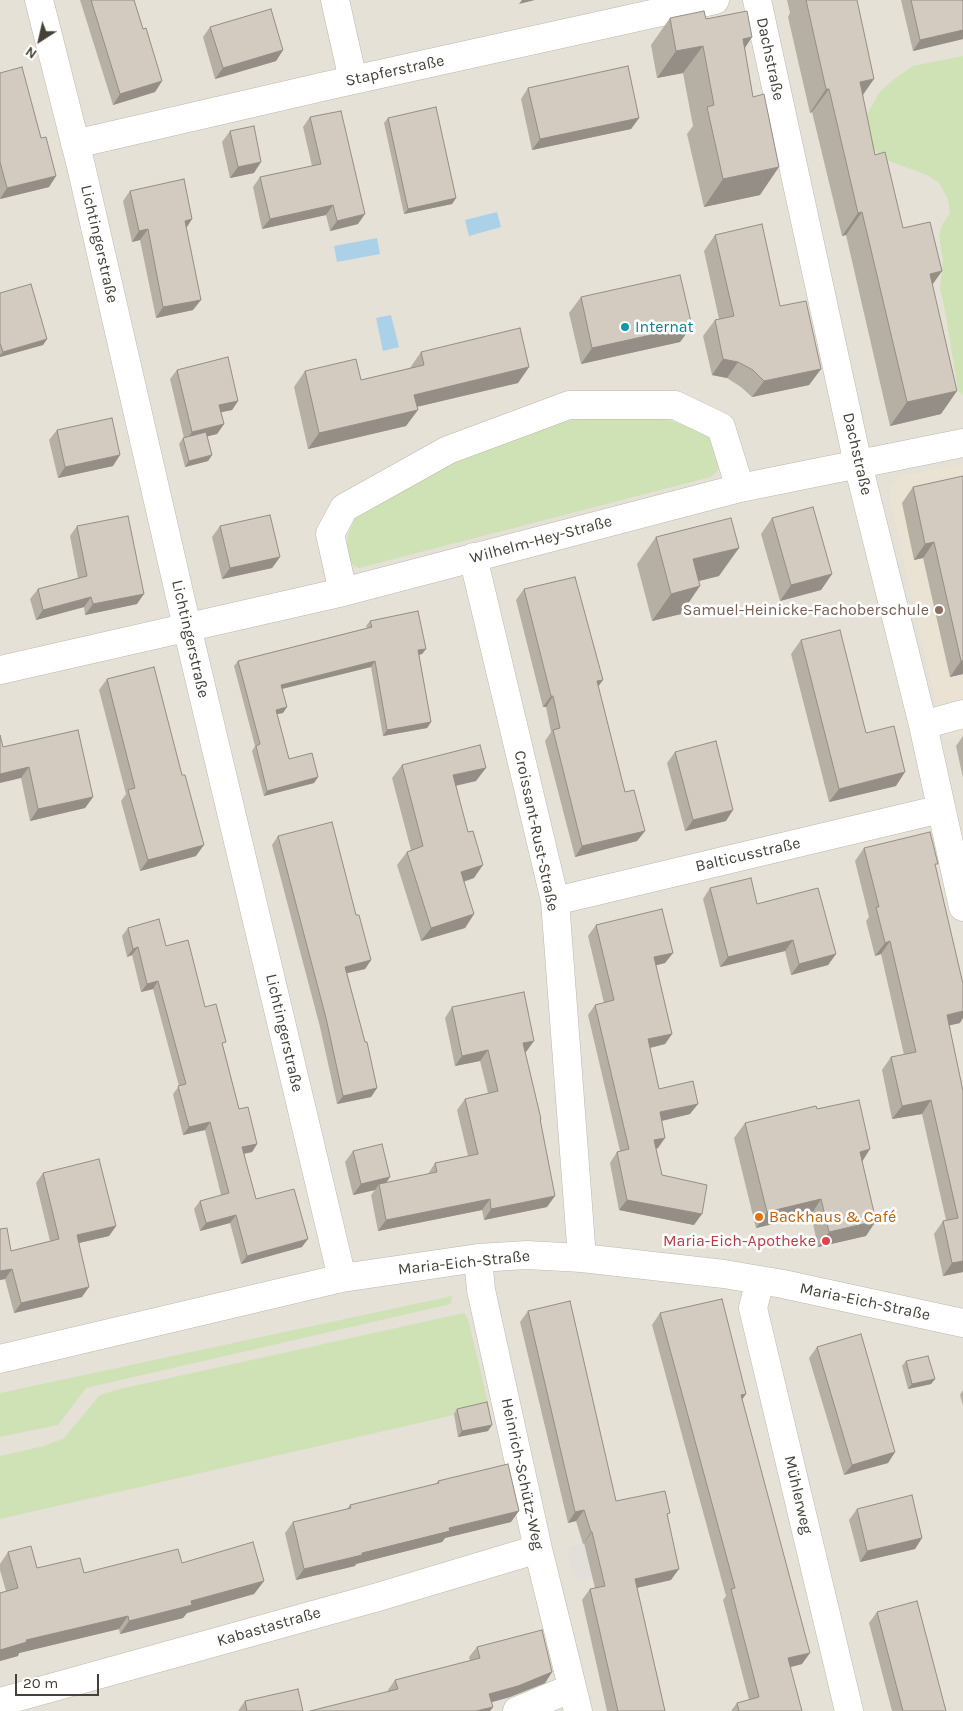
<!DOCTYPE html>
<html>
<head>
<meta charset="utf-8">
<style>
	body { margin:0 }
	#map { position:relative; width:963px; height:1711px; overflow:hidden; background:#f2efe9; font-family:Karla,sans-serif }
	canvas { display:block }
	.north { position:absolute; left:15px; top:15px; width:50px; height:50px; -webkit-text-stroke:4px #fff; paint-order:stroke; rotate:215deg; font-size:14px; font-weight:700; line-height:20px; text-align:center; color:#454038 }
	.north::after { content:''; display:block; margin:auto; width:18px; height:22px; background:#454038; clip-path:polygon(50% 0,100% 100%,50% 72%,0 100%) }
	.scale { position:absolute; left:15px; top:1674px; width:84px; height:22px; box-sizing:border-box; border:2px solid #454038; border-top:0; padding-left:6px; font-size:15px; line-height:18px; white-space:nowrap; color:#454038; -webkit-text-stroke:4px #fff; paint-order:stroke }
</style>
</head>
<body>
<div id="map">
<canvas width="963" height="1711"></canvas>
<div class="north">N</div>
<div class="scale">20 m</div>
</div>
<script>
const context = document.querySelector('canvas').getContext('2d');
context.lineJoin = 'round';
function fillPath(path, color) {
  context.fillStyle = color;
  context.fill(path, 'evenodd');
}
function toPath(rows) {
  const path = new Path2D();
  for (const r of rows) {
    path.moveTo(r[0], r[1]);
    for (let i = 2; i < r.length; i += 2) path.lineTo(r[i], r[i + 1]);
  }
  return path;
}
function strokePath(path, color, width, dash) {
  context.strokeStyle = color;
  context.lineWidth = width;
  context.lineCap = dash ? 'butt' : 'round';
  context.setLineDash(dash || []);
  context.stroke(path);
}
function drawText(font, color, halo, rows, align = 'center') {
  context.font = font + ' Karla,sans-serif';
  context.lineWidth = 5;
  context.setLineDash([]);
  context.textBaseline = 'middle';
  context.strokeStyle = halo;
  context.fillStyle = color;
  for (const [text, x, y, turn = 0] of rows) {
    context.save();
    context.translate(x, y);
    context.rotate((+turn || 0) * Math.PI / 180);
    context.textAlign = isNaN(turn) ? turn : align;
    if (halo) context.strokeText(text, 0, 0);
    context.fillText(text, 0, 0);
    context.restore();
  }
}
fillPath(toPath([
	[0,0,963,0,963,1711,0,1711]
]), '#e6e1d7');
fillPath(toPath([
	[662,1525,592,1576,575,1581,566,1547]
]), '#e2deda');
fillPath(toPath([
	[963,464,963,734,944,738,890,499,891,488,901,476]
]), '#eae3d4');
fillPath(toPath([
	[963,56,963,396,958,390,945,311,940,288,943,261,939,236,942,225,950,213,948,199,939,183,927,175,881,158,872,146,866,116,879,93,894,79,913,66],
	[612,415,662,418,699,430,712,440,719,458,719,469,711,477,359,568,351,564,347,555,348,535,355,518,374,501,409,479,554,423],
	[452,1296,451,1304,86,1388,58,1425,0,1437,0,1393],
	[464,1313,468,1319,489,1407,0,1519,0,1456,44,1446,64,1438,100,1395,120,1389]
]), '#cfe2b6');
fillPath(toPath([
	[497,212,501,227,469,236,465,220],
	[377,238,380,254,337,262,334,246],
	[391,315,399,347,383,351,376,318]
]), '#abd1e9');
const minor = toPath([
	[39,0,81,166,187,627,342,1278],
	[335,0,353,80],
	[757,0,858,464,923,725,963,907],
	[75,144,326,86,715,0],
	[473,557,555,901,582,1258],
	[343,592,330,534,344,508,448,450,569,405,675,405,721,427,740,488],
	[0,670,343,592,740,488,963,443],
	[923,725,963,714],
	[555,901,941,809],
	[478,1258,481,1290,538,1549,578,1711],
	[760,1280,753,1308,849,1711],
	[0,1359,342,1278,478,1258,527,1255,582,1258,724,1274,783,1284,963,1323],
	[0,1702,378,1597,538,1549],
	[517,1711,572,1688]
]);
strokePath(minor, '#bdb7ac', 29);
strokePath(minor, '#fff', 28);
fillPath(toPath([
	[80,0,134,0,143,29,162,81,155,92,113,105],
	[787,0,857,0,862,96,875,155,903,228,942,271,932,285,941,414,890,426,846,235,842,236,812,112,810,113,788,17,790,13],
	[901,0,963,0,963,39,913,51],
	[670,18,706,19,752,37,745,48,760,195,704,207,687,134,693,126,683,73,657,78,651,45],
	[210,27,283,50,276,61,215,79,203,37],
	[0,73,41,138,56,176,49,187,0,199],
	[528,88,639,118,631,129,532,150,521,99],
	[310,117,358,224,330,231,326,215,262,229,253,187,260,177,312,166,303,127],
	[388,118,456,198,452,204,404,214,384,123],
	[230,131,254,173,230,178,222,142],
	[130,191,192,219,186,228,193,310,156,318,140,240,132,242,123,201],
	[715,235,780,306,821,369,809,385,752,397,741,387,727,378,712,375,703,336,715,320,719,319,704,251],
	[0,293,47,339,43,345,0,357],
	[581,297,692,326,680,342,581,364,569,313],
	[421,352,529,367,518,383,417,407,406,426,308,449,294,387,305,371,361,380,410,368],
	[177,370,238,401,232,410,221,412,224,424,217,434,207,436,212,455,208,461,185,467,179,444,183,438,184,438,170,379],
	[57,430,113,466,58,478,49,440],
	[963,476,963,674,950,677,923,558,914,560,902,503,913,487],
	[772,518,832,574,821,590,780,601,761,534],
	[77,526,137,604,85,615,84,607,36,620,30,599,38,589,78,578,70,536],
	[220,526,280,557,272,568,222,579,212,537],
	[656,537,719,576,699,581,681,614,652,621,637,564],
	[524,589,598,686,625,792,645,831,637,841,575,857,545,741,551,732,546,707,543,707,516,600],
	[370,621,426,649,422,654,419,655,431,722,427,728,383,736,371,667,282,689,283,713,277,714,289,759,318,777,314,783,264,796,252,751,255,746,234,666,238,661,367,628,366,626],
	[801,640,866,733,896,786,829,802,791,654],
	[107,679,196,856,140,871,121,801,126,794,99,690],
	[963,736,963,778,956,746],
	[3,747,93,797,85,808,30,821,21,778],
	[675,752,726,821,685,831,667,763],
	[402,765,476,781,456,786,474,878,464,882,474,914,465,928,421,941,397,865,407,852,411,850,392,778],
	[278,836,356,915,371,960,365,969,347,973,377,1088,371,1097,337,1104,320,1027,272,845],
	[864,848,936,867,960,1023,950,1025,963,1272,943,1276,934,1234,943,1221,946,1220,922,1114,892,1119,882,1070,891,1057,904,1055,881,954,875,956,866,921,869,917,855,861],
	[710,888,757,904,836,954,828,965,791,975,785,951,720,967,703,899],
	[596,925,673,953,665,963,656,965,672,1034,665,1044,650,1048,659,1089,690,1114,662,1121,658,1148,656,1149,662,1175,694,1225,619,1210,610,1163,617,1152,620,1151,588,1015,595,1005,604,1003,588,936],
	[128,928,166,946,205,1007,223,1046,239,1109,257,1144,252,1152,244,1154,256,1199,302,1247,241,1264,230,1223,200,1231,194,1209,200,1201,221,1195,205,1130,183,1135,173,1094,179,1086,153,989,141,992,132,955,127,957,122,936],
	[452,1007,526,1052,525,1052,541,1119,540,1121,547,1207,484,1220,482,1210,378,1231,371,1195,375,1190,353,1195,345,1162,353,1151,390,1177,386,1183,428,1174,435,1163,468,1156,457,1110,465,1099,488,1093,480,1061,455,1066,445,1018],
	[817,1109,866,1236,818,1247,811,1215,756,1228,734,1138,745,1123],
	[43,1173,116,1226,109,1236,79,1243,82,1297,14,1313,5,1279,0,1280,0,1229,11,1251,50,1241,36,1183],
	[528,1311,616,1501,668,1517,671,1580,637,1588,665,1711,607,1711,582,1600,590,1589,595,1588,584,1543,583,1544,576,1521,568,1523,520,1322],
	[660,1313,746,1394,742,1399,802,1664,790,1667,802,1711,731,1711,737,1703,749,1700,723,1600,726,1596,652,1325],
	[817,1347,895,1452,888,1463,844,1475,809,1358],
	[906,1361,935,1379,931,1384,908,1389,902,1366],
	[963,1390,963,1406,960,1395],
	[457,1409,488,1431,458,1437,454,1414],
	[438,1481,511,1522,445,1538,442,1542,356,1564,355,1566,296,1580,285,1533,293,1522,347,1509,350,1505,436,1484],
	[857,1509,922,1538,915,1549,860,1562,849,1520],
	[8,1552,37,1568,84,1573,182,1563,264,1581,254,1594,187,1613,183,1618,120,1634,119,1629,19,1653,18,1656,0,1661,0,1593,6,1591,0,1570,0,1564],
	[877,1612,946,1711,892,1711,869,1623],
	[477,1647,552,1672,545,1683,510,1697,491,1702,493,1707,490,1711,310,1711,388,1692,388,1690,395,1680,470,1661,469,1657],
	[245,1701,303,1711,238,1711]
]), '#b5afa4');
fillPath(toPath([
	[522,0,535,0,519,4],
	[963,30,963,39,913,51,920,40],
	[752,37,733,65,743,39],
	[703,46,683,73,657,78,676,51],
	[283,50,276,61,215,79,223,68],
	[874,79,858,102,860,82],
	[162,81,155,92,113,105,120,94],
	[826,89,829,89,812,112,810,113],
	[639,118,631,129,532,150,540,139],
	[261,162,254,173,230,178,238,167],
	[779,167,760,195,704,207,723,179],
	[56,176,49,187,0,199,7,188],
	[456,198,452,204,404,214,408,209],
	[333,205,326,215,262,229,270,219],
	[862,212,846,235,842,236,858,213],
	[365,214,358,224,330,231,337,221],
	[192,219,185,230,185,221],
	[148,229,140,240,132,242,139,231],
	[942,271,925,295,930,274],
	[201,300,193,310,156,318,163,307],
	[692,326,680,342,581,364,592,348],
	[47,339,43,345,0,357,0,355,3,352],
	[723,359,738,362,727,378,712,375],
	[529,367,518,383,403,410,414,395],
	[821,369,809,385,752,397,764,381],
	[957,391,941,414,890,426,907,402],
	[238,401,232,410,212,414,219,405],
	[418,410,406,426,308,449,319,433],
	[224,424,217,434,185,442,192,432],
	[120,455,113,466,58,478,65,467],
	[212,455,208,461,185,467,189,461],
	[934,542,923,558,914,560,925,544],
	[739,548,719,576,674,587,693,559],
	[280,557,272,568,222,579,230,568],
	[832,574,821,590,780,601,791,585],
	[700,586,681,614,652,621,671,594],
	[144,594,137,604,85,615,93,604],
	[91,597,84,607,36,620,43,610],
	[426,649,422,654,414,656,418,650],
	[375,661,371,667,277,690,281,685],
	[961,661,963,661,963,674,950,677],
	[603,680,595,691,597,681],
	[551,696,553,696,546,707,543,707],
	[287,707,283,713,272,715,276,710],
	[431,722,427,728,383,736,387,730],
	[29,767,21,778,0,783,0,774],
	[486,768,476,781,444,788,453,775],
	[905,772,896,786,829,802,839,789],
	[318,777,314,783,264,796,267,791],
	[93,797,85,808,30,821,38,809],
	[733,810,726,821,685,831,693,820],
	[645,831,637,841,575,857,582,846],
	[204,845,196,856,140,871,148,860],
	[483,865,474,878,451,885,461,872],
	[474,914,465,928,421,941,431,928],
	[793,940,785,951,720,967,728,957],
	[890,941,881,954,875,956,885,943],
	[138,947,132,955,127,957,133,949],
	[673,953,665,963,646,968,654,957],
	[836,954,828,965,791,975,799,964],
	[371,960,365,969,339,975,345,967],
	[158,981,153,989,141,992,147,984],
	[963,1011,963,1018,960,1023,938,1028,947,1015],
	[672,1034,665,1044,641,1050,648,1039],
	[534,1041,526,1052,515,1054,523,1043],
	[488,1050,480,1061,455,1066,462,1056],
	[377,1088,371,1097,337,1104,343,1096],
	[931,1100,922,1114,892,1119,902,1106],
	[698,1104,690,1114,652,1123,660,1112],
	[210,1122,205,1130,183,1135,189,1127],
	[665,1138,658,1148,647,1151,654,1140],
	[257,1144,252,1152,237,1155,242,1147],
	[870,1149,860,1165,860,1152],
	[390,1177,382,1188,379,1184,375,1190,353,1195,361,1184],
	[555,1196,547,1207,484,1220,491,1209],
	[490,1199,482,1210,378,1231,386,1220],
	[821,1199,811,1215,756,1228,767,1212],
	[627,1200,702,1214,694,1225,619,1210],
	[236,1215,230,1223,200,1231,206,1223],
	[876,1221,866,1236,818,1247,829,1232],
	[116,1226,109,1236,70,1245,77,1235],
	[308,1239,302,1247,241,1264,247,1256],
	[963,1261,963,1272,943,1276,952,1263],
	[12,1269,5,1279,0,1280,0,1271],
	[89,1287,82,1297,14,1313,21,1303],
	[935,1379,931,1384,908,1389,912,1384],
	[746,1394,738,1405,741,1395],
	[492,1425,488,1431,458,1437,462,1431],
	[895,1452,888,1463,844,1475,852,1465],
	[584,1510,576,1521,568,1523,575,1512],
	[519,1511,511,1522,445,1538,442,1542,356,1564,355,1566,296,1580,304,1569,362,1553,449,1528],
	[591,1532,592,1532,584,1543,583,1544],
	[922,1538,915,1549,860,1562,867,1551],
	[679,1569,671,1580,627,1590,635,1579],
	[264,1581,254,1594,187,1613,183,1618,120,1634,129,1621,191,1601],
	[128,1616,119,1629,19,1653,18,1656,0,1661,0,1650,26,1640],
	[810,1653,802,1664,780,1670,788,1658],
	[552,1672,545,1683,510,1697,482,1705,489,1694],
	[493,1707,490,1711,476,1711]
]), '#948e86');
const building = toPath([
	[91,0,134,0,143,29,146,28,162,81,120,94,91,0],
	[806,0,857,0,874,79,860,82,875,155,885,152,903,228,930,222,942,271,930,274,957,391,907,402,862,212,858,213,829,89,826,89,806,0],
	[911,0,963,0,963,30,920,40,911,0],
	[271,9,283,50,223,68,210,27,271,9],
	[704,11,706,19,747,11,752,37,743,39,753,97,764,94,779,167,723,179,707,107,714,105,703,46,676,51,670,18,704,11],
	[628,66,639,118,540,139,528,88,628,66],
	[22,67,41,138,46,137,56,176,7,188,0,162,0,73,22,67],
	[436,107,456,198,408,209,388,118,436,107],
	[341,111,365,214,337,221,333,205,270,219,260,177,321,164,310,117,341,111],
	[254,126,261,162,238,167,230,131,254,126],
	[184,179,192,219,185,221,201,300,163,307,148,229,139,231,130,191,184,179],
	[762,224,780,306,806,301,821,369,764,381,753,370,738,362,723,359,715,320,734,316,715,235,762,224],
	[680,275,692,326,592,348,581,297,680,275],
	[31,284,47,339,3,352,0,343,0,293,31,284],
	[520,328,529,367,414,395,418,410,319,433,305,371,356,359,361,380,424,365,421,352,520,328],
	[228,357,238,401,219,405,224,424,192,432,177,370,228,357],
	[112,418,120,455,65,467,57,430,112,418],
	[206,432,212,455,189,461,183,438,206,432],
	[963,476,963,661,961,661,934,542,925,544,913,487,963,476],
	[813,507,832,574,791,585,772,518,813,507],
	[270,515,280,557,230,568,220,526,270,515],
	[128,516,144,594,93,604,91,597,43,610,38,589,87,576,77,526,128,516],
	[731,518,739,548,693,559,700,586,671,594,656,537,731,518],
	[575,577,603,680,597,681,625,792,634,790,645,831,582,846,553,730,560,728,553,696,551,696,524,589,575,577],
	[418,611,426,649,418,650,431,722,387,730,375,661,281,685,287,707,276,710,289,759,312,753,318,777,267,791,256,746,260,744,238,661,372,627,370,621,418,611],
	[840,630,866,733,894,726,905,772,839,789,801,640,840,630],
	[154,667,182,775,185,775,204,845,148,860,128,790,135,788,107,679,154,667],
	[78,730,93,797,38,809,29,767,0,774,0,735,3,747,78,730],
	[716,741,733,810,693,820,675,752,716,741],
	[480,745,486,768,453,775,468,832,473,831,483,865,461,872,474,914,431,928,407,852,423,846,402,765,480,745],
	[332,822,356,915,359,915,371,960,345,967,365,1042,367,1042,377,1088,343,1096,326,1018,278,836,332,822],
	[930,832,938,864,935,864,963,984,963,1011,947,1015,963,1091,963,1261,952,1263,943,1221,958,1218,931,1100,902,1106,891,1057,916,1052,890,941,885,943,876,907,879,907,864,848,930,832],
	[751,878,757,904,818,888,836,954,799,964,793,940,728,957,710,888,751,878],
	[662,909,673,953,654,957,672,1034,648,1039,659,1089,693,1081,698,1104,660,1112,665,1138,654,1140,662,1175,707,1185,702,1214,627,1200,617,1152,629,1149,595,1005,614,1000,596,925,662,909],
	[159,919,166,946,188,940,205,1007,216,1004,226,1042,222,1043,239,1109,248,1107,257,1144,242,1147,256,1199,294,1189,308,1239,247,1256,236,1215,206,1223,200,1201,229,1193,210,1122,189,1127,178,1086,186,1084,158,981,147,984,138,947,133,949,128,928,159,919],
	[524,992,534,1041,523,1043,541,1119,540,1119,555,1196,491,1209,490,1199,386,1220,379,1184,437,1172,435,1163,478,1154,465,1099,498,1091,488,1050,462,1056,452,1007,524,992],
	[859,1100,870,1149,860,1152,876,1221,829,1232,821,1199,767,1212,745,1123,816,1106,817,1109,859,1100],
	[382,1144,390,1177,361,1184,353,1151,382,1144],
	[99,1159,116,1226,77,1235,89,1287,21,1303,12,1269,0,1271,0,1229,7,1228,11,1251,59,1239,43,1173,99,1159],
	[722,1299,746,1394,741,1395,810,1653,788,1658,802,1711,739,1711,737,1703,759,1697,731,1589,735,1588,660,1313,722,1299],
	[570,1301,616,1501,665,1491,670,1513,667,1514,679,1569,635,1579,665,1711,618,1711,590,1589,605,1586,592,1532,591,1532,584,1510,575,1512,528,1311,570,1301],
	[861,1334,895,1452,852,1465,817,1347,861,1334],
	[928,1356,935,1379,912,1384,906,1361,928,1356],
	[487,1402,492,1425,462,1431,457,1409,487,1402],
	[508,1464,519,1511,449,1528,450,1531,362,1553,362,1555,304,1569,293,1522,351,1508,350,1505,439,1483,438,1481,508,1464],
	[912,1495,922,1538,867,1551,857,1509,912,1495],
	[253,1542,264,1581,191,1601,192,1605,129,1621,128,1616,26,1640,27,1642,0,1650,0,1593,18,1588,8,1552,31,1546,37,1568,80,1558,84,1573,178,1549,182,1563,253,1542],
	[917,1601,946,1711,903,1711,877,1612,917,1601],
	[542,1630,552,1672,518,1686,489,1694,493,1707,476,1711,310,1711,398,1689,395,1680,480,1658,477,1647,542,1630],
	[298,1689,303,1711,247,1711,245,1701,298,1689]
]);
fillPath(building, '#d3cbbf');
strokePath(building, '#948e86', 1);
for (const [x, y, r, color] of [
	[625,327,5,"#0f9aa8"],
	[939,610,5,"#8d6e63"],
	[759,1217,5,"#e8710a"],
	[826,1241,5,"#e0444e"]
]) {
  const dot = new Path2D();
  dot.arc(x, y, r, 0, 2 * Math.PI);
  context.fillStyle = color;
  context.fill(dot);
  strokePath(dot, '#fff', 2);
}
drawText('16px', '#454038', '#fff', [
	["Dachstraße",770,59,78],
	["Stapferstraße",395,71,-12],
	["Lichtingerstraße",99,244,77],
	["Dachstraße",857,454,77],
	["Wilhelm-Hey-Straße",541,540,-15],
	["Lichtingerstraße",190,639,77],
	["Croissant-Rust-Straße",536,831,78],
	["Balticusstraße",748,855,-13],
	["Lichtingerstraße",284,1033,77],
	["Maria-Eich-Straße",464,1263,-6],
	["Maria-Eich-Straße",865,1302,12],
	["Heinrich-Schütz-Weg",522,1474,78],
	["Mühlerweg",798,1495,77],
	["Kabastastraße",269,1627,-16]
]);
drawText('16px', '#0d838f', '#fff', [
	["Internat",635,327]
], 'left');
drawText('16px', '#785e54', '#fff', [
	["Samuel-Heinicke-Fachoberschule",929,610]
], 'right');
drawText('16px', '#c56008', '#fff', [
	["Backhaus & Café",769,1217]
], 'left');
drawText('16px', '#be3a42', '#fff', [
	["Maria-Eich-Apotheke",816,1241]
], 'right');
</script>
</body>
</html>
